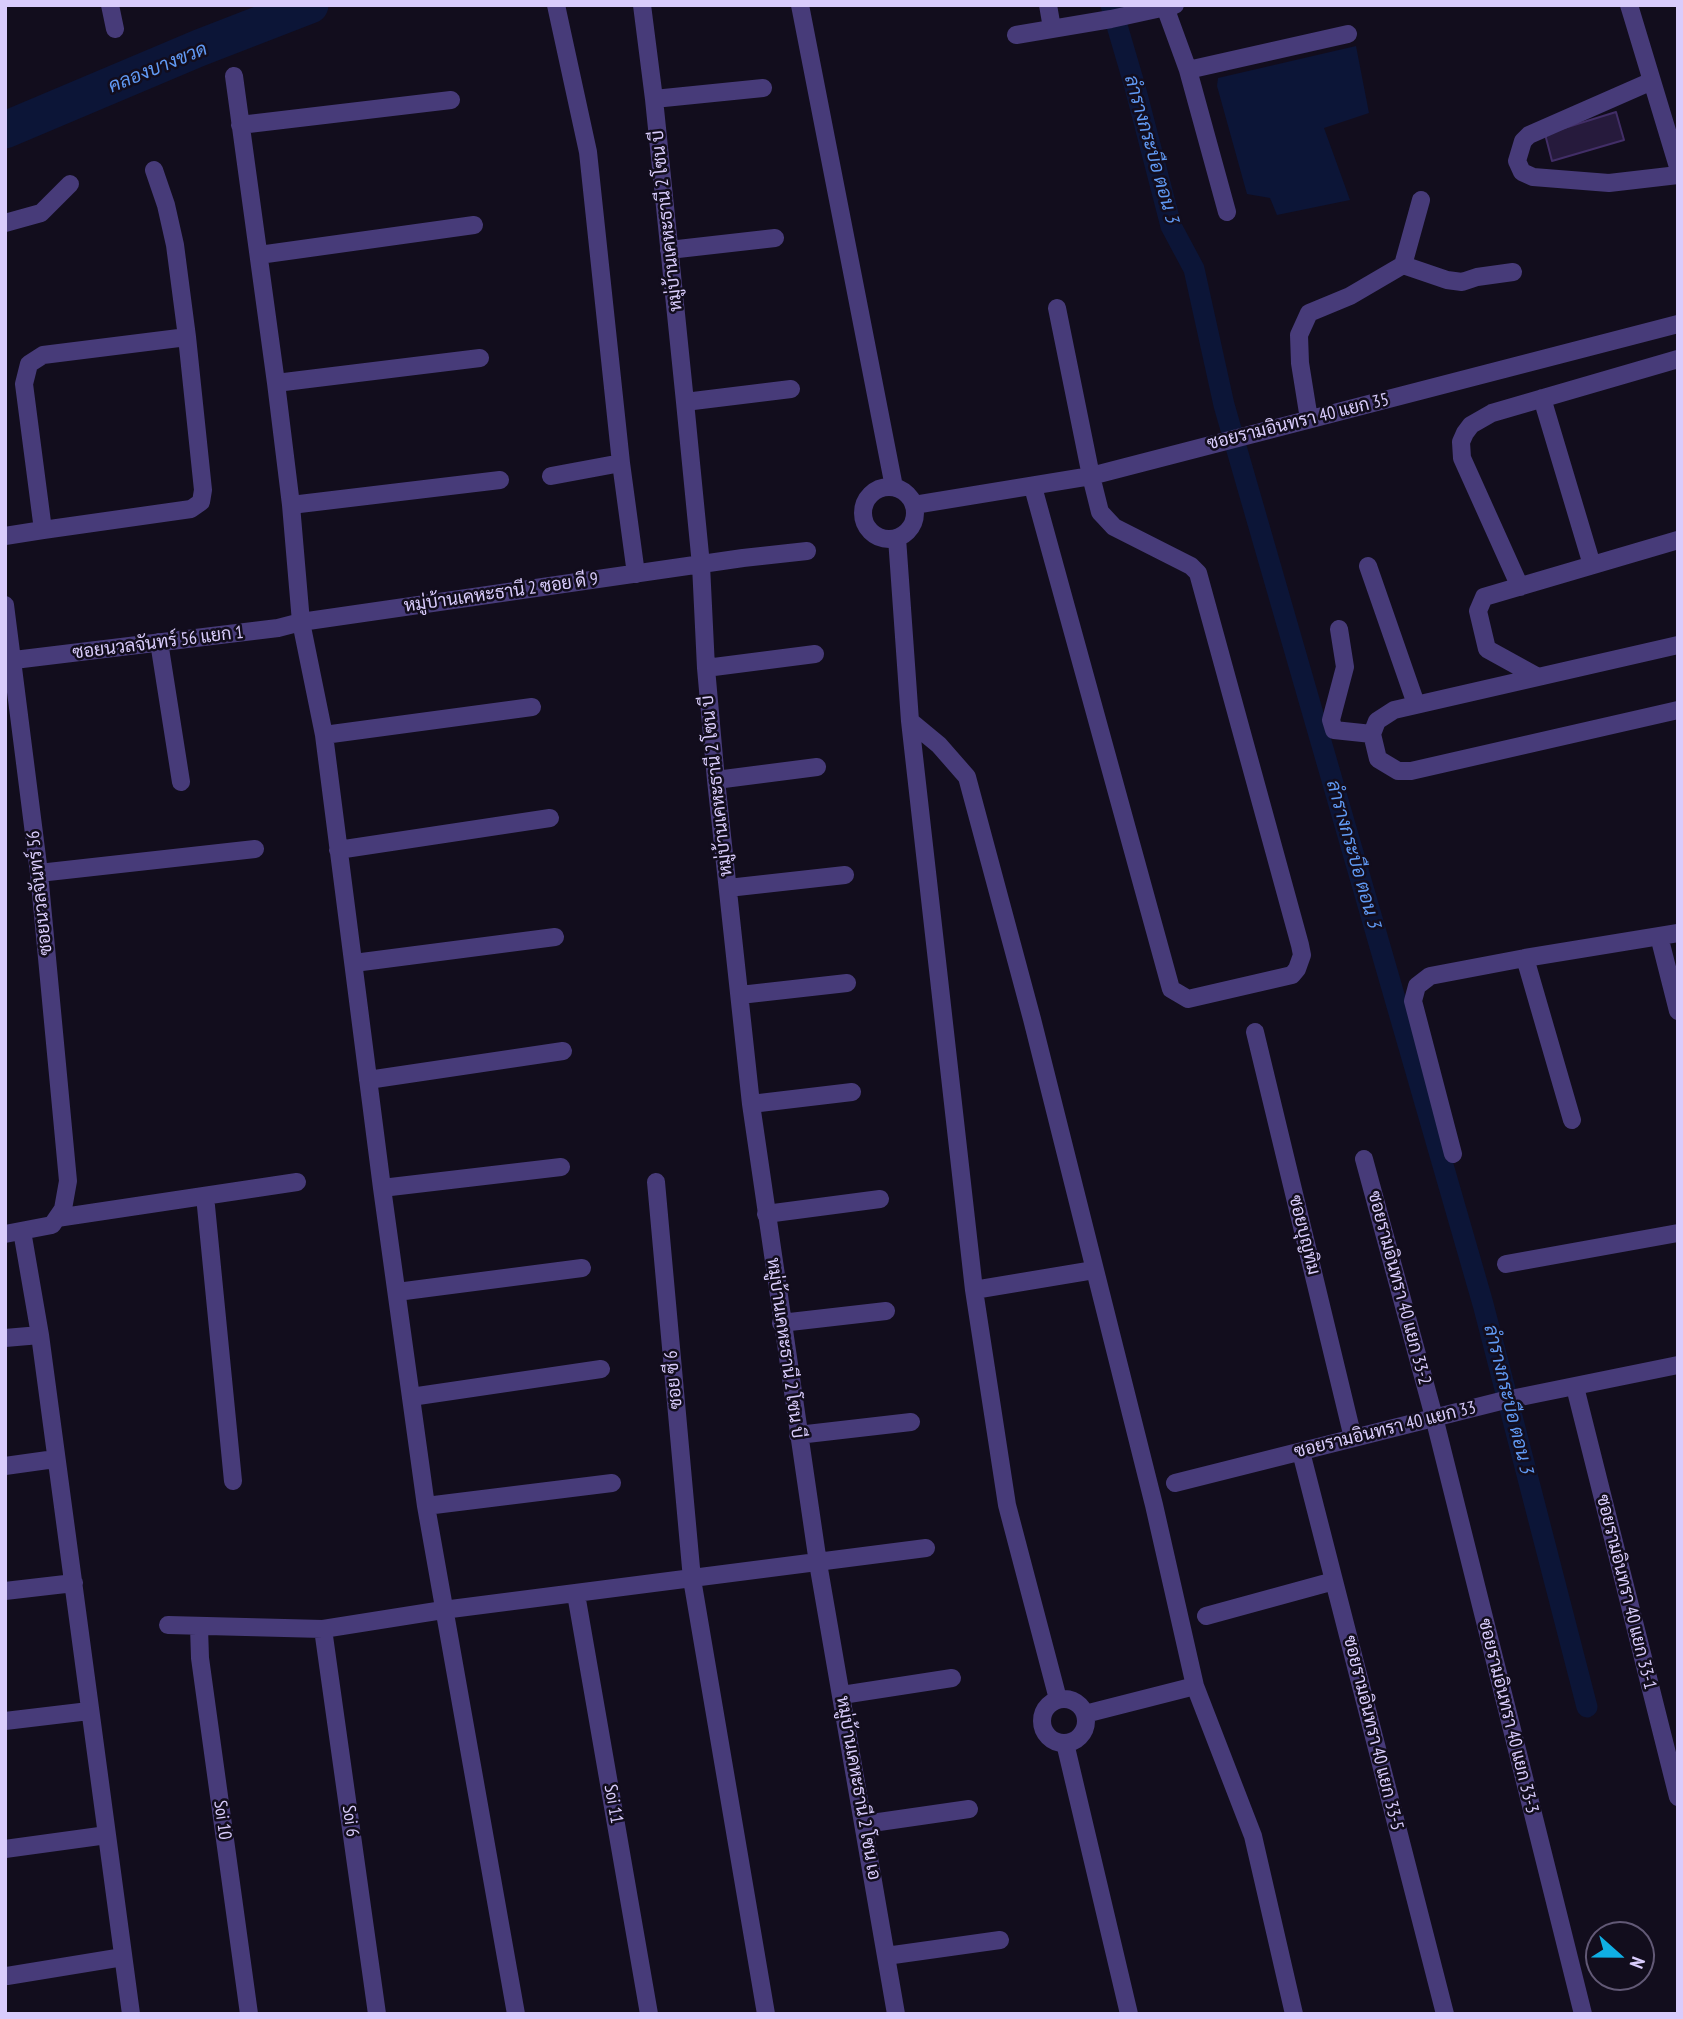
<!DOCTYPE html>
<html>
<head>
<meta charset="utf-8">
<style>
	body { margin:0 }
	#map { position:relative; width:1683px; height:2019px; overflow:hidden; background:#120d1d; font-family:"PT Sans Narrow",sans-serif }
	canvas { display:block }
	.frame { position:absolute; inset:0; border:7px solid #d9ccfc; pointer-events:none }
	.north { position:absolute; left:1585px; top:1921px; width:70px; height:70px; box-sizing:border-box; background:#120d1d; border:2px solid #625976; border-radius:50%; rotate:111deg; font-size:19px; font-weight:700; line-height:28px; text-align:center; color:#d9ccfc }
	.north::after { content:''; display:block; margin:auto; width:24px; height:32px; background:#10afe4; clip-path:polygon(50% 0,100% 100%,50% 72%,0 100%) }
</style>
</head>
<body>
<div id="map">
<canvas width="1683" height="2019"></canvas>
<div class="frame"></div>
<div class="north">N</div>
</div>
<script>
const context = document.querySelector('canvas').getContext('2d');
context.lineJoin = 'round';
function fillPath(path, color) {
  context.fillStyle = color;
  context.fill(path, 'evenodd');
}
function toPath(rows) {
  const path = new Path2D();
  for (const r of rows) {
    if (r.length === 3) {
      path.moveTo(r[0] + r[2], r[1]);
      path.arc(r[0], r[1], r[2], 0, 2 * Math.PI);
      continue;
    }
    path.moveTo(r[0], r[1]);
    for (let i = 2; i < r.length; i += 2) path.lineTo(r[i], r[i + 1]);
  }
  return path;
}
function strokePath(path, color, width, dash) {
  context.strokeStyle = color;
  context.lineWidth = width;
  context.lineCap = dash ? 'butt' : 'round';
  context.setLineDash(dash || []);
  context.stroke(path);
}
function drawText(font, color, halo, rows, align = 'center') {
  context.font = font + ' "PT Sans Narrow",Sarabun,sans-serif';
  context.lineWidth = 5;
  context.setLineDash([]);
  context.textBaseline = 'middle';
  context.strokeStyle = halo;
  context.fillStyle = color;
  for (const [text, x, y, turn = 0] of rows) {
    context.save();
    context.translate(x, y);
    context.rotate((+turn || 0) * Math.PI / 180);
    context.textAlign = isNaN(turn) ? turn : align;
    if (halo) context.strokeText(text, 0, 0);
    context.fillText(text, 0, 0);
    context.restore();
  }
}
fillPath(toPath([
	[1356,46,1369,113,1324,128,1350,200,1277,215,1270,198,1247,194,1217,86,1218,78]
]), '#0c1537');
strokePath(toPath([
	[1111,5,1135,87,1171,226,1194,269,1224,405,1483,1304,1587,1707]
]), '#0c1537', 21);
strokePath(toPath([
	[5,130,199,48,310,5]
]), '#0c1537', 37);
const building = toPath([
	[1616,112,1624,140,1552,161,1545,134,1616,112]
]);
fillPath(building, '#261a3c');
strokePath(building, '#422e67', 2);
strokePath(toPath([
	[110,5,115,29],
	[642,5,654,99,685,402,701,565,706,668,716,780,751,1104,818,1563,896,2014],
	[800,5,894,487],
	[1048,5,1052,28],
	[1629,5,1678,167],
	[1165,7,1188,70],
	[1016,35,1111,19,1175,5],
	[234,76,276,383,291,505,301,622,324,735,382,1188,426,1506,516,2014],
	[1652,81,1529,135,1523,141,1517,161,1522,172,1533,177,1609,183,1678,175],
	[654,99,763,88],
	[240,125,451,100],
	[154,170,166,205,175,245,187,337],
	[1227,212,1188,70,1348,34],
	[5,223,41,213,70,184],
	[669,250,775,238],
	[259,255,474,225],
	[1403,265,1447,280,1462,282,1477,277,1513,272],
	[276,383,480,358],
	[1542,398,1592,565],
	[685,402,791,389],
	[1309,419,1300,363,1299,335,1309,313,1350,296,1403,265,1421,200],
	[621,463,636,574],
	[551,476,621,463,588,152,556,5],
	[889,513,26],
	[1033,487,1171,989,1188,999,1292,975,1297,969,1302,955,1300,945,1198,573,1191,566,1114,527,1100,512,1091,476,1057,308],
	[291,505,500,480],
	[914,505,1091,476,1678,324],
	[5,536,43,530,191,509,201,502,203,490,187,337,43,355,29,364,24,384,43,530],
	[897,538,910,721,974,1290,1007,1505,1058,1699],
	[1368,566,1416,704],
	[1520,587,1462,458,1461,442,1465,433,1471,425,1492,413,1678,359],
	[5,605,39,873,68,1181,63,1209,52,1225,5,1234],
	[1339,629,1345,667,1331,720,1334,730,1372,734],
	[159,642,181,782],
	[1678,645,1394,710,1377,721,1372,734,1378,759,1398,771,1411,771,1678,710],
	[14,660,278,628,301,622,743,558,807,551],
	[706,668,815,654],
	[1536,676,1487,649,1478,611,1484,597,1678,540],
	[910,721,939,745,967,777,1032,1019,1154,1505,1195,1686,1253,1836,1294,2014],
	[324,735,532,707],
	[716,780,817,767],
	[338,850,550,818],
	[39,873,255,849],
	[728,888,845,875],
	[1659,936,1678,1011],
	[1525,958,1572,1120],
	[354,963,555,937],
	[740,995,847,983],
	[1255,1032,1353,1438],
	[368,1080,563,1051],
	[751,1104,852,1092],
	[1453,1154,1413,1001,1417,986,1430,976,1525,958,1678,933],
	[1364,1159,1434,1417,1583,2014],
	[656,1182,692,1579,766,2014],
	[382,1188,561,1167],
	[205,1196,233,1481],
	[766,1214,880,1199],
	[57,1218,297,1182],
	[22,1231,40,1335,131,2014],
	[1506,1264,1678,1233],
	[974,1290,1094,1270],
	[397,1292,582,1268],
	[781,1323,886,1311],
	[5,1338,40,1335],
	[1575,1387,1678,1797],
	[411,1397,601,1369],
	[798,1435,911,1422],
	[1301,1452,1445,2014],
	[5,1466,55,1459],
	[1175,1483,1501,1401,1678,1365],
	[426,1506,612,1483],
	[5,1591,74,1583],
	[576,1594,649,2014],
	[1206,1616,1334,1581],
	[168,1625,323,1629,443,1610,926,1548],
	[199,1627,200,1658,249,2014],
	[323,1629,377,2014],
	[842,1695,952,1678],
	[1064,1721,22],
	[1085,1714,1195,1686],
	[5,1721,89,1711],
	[1065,1743,1129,2014],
	[865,1824,969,1809],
	[5,1849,107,1835],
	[886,1956,1000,1940],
	[7,1976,123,1957]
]), '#473b79', 18);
drawText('18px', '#d9ccfc', '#120d1d', [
	["หมู่บ้านเคหะธานี 2 โซน บี",667,221,-96],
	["ซอยรามอินทรา 40 แยก 35",1298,422,-14],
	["หมู่บ้านเคหะธานี 2 ซอย ดี 9",501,593,-8],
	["ซอยนวลจันทร์ 56 แยก 1",158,643,-7],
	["หมู่บ้านเคหะธานี 2 โซน บี",717,786,-96],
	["ซอยนวลจันทร์ 56",40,893,-96],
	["ซอยบุญทิม",1304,1235,76],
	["ซอยรามอินทรา 40 แยก 33-2",1399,1288,75],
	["หมู่บ้านเคหะธานี 2 โซน บี",785,1348,82],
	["ซอย ซี 6",674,1380,-95],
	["ซอยรามอินทรา 40 แยก 33",1385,1430,-14],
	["ซอยรามอินทรา 40 แยก 33-1",1626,1592,76],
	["ซอยรามอินทรา 40 แยก 33-3",1508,1716,76],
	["ซอยรามอินทรา 40 แยก 33-5",1373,1733,76],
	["หมู่บ้านเคหะธานี 2 โซน เอ",858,1788,80],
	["Soi 11",613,1804,80],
	["Soi 10",222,1820,82],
	["Soi 6",350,1821,82]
]);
drawText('italic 19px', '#619af4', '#120d1d', [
	["คลองบางขวด",158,68,-22],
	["ลำรางกระบือ ตอน 3",1151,149,74],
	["ลำรางกระบือ ตอน 3",1353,854,74],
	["ลำรางกระบือ ตอน 3",1508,1399,76]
]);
</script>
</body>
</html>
